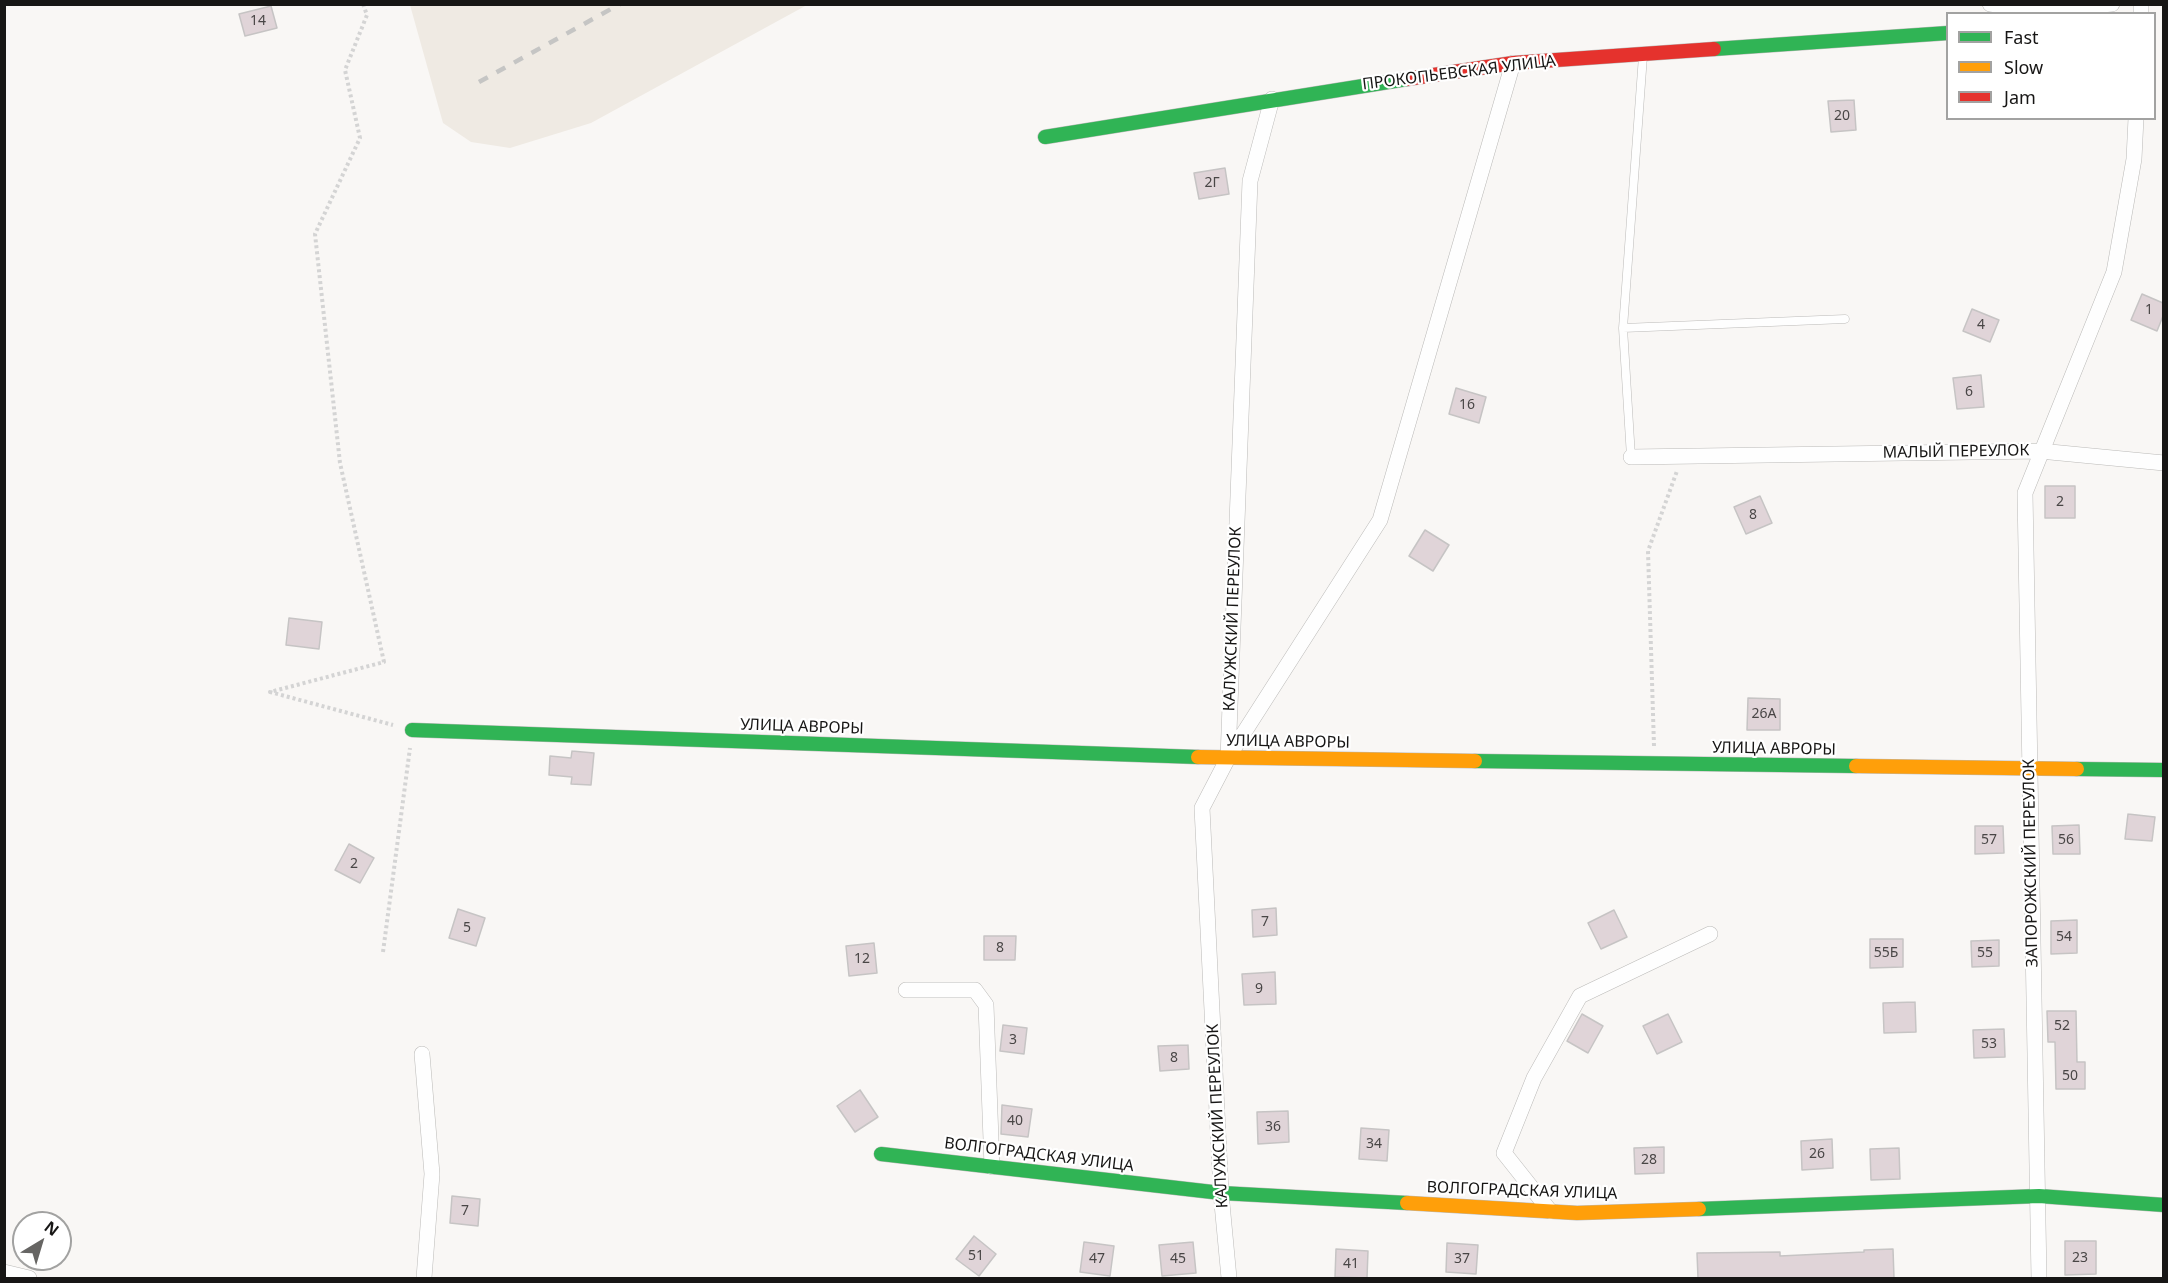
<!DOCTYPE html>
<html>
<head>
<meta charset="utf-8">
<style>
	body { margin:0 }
	#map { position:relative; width:2168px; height:1283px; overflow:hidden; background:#f9f7f5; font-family:"Noto Sans",sans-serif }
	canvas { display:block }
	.frame { position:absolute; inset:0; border:6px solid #171615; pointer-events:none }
	.legend { position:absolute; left:1946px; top:12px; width:210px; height:108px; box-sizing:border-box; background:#fff; border:2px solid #a2a2a1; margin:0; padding:8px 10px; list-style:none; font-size:18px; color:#171615 }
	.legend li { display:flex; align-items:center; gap:12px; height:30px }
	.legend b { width:30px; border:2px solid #a2a2a1 }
	.north { position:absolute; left:12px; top:1211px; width:60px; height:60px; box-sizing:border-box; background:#fff; border:2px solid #a2a2a1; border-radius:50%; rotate:38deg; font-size:16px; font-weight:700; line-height:24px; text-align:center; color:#171615 }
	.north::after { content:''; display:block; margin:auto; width:21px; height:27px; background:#666563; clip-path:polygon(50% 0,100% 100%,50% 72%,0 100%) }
</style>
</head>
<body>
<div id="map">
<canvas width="2168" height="1283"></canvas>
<div class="frame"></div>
<ul class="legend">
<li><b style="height:8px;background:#30b455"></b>Fast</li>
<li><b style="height:8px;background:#ff9f0a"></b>Slow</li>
<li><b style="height:8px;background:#e5322d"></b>Jam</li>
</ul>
<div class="north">N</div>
</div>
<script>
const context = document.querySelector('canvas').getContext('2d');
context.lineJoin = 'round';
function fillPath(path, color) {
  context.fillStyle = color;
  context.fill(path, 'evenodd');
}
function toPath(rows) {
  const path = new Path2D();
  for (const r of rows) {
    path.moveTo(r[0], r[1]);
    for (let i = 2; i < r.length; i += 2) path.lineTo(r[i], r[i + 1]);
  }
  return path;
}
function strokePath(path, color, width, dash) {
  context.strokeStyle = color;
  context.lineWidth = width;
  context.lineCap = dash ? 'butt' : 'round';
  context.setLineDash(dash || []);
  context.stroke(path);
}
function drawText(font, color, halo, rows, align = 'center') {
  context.font = font + ' "Noto Sans",sans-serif';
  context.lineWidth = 4.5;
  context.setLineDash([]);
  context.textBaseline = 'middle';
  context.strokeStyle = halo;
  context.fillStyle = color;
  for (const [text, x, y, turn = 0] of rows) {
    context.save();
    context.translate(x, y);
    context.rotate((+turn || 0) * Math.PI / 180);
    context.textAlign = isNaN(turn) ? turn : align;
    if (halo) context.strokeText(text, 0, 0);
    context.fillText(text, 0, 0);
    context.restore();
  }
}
fillPath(toPath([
	[410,5,410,4,807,5,591,123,510,148,471,142,443,123]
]), '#efeae3');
const building = toPath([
	[271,6,277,28,245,36,239,14,271,6],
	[1854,100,1856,130,1831,132,1828,101,1854,100],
	[1225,168,1229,194,1199,199,1194,173,1225,168],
	[2142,294,2163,303,2163,316,2157,331,2131,320,2142,294],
	[1972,309,1999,320,1990,342,1963,331,1972,309],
	[1981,375,1984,407,1957,409,1953,378,1981,375],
	[1456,388,1486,397,1479,423,1449,414,1456,388],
	[2045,486,2075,486,2075,518,2045,518,2045,486],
	[1760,496,1772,523,1746,534,1734,507,1760,496],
	[1425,530,1449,545,1433,571,1409,556,1425,530],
	[289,618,322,622,319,649,286,645,289,618],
	[1748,698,1780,699,1780,730,1747,730,1748,698],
	[572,751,594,753,591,785,571,784,572,777,549,775,550,756,571,758,572,751],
	[2128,814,2155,817,2152,841,2125,839,2128,814],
	[2079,825,2080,854,2053,854,2052,826,2079,825],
	[1975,826,2003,826,2004,853,1975,854,1975,826],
	[349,844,374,858,360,883,335,870,349,844],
	[1276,908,1277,935,1253,937,1252,910,1276,908],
	[458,909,485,918,476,946,449,938,458,909],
	[1614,910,1627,937,1601,949,1588,923,1614,910],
	[2077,920,2077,953,2051,954,2051,921,2077,920],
	[984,936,1016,936,1015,960,984,960,984,936],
	[1870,939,1903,939,1903,967,1870,968,1870,939],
	[1999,940,1999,966,1972,967,1971,941,1999,940],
	[874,943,877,973,849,976,846,946,874,943],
	[1275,972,1276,1004,1244,1005,1242,974,1275,972],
	[1915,1002,1916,1032,1884,1033,1883,1003,1915,1002],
	[2047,1011,2076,1011,2077,1062,2085,1062,2085,1089,2056,1089,2055,1042,2048,1042,2047,1011],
	[1582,1014,1603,1026,1588,1053,1567,1041,1582,1014],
	[1668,1014,1682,1042,1657,1054,1643,1026,1668,1014],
	[1003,1025,1027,1028,1024,1054,1000,1051,1003,1025],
	[2004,1029,2005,1057,1974,1058,1973,1030,2004,1029],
	[1188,1045,1189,1069,1160,1071,1158,1046,1188,1045],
	[860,1090,878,1117,855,1132,837,1106,860,1090],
	[1002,1105,1032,1109,1028,1137,1001,1134,1002,1105],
	[1288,1111,1289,1142,1258,1144,1257,1112,1288,1111],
	[1361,1128,1389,1130,1387,1161,1359,1159,1361,1128],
	[1832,1139,1833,1168,1802,1170,1801,1141,1832,1139],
	[1664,1147,1664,1173,1635,1174,1634,1148,1664,1147],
	[1899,1148,1900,1179,1871,1180,1870,1149,1899,1148],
	[452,1196,480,1199,478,1226,450,1223,452,1196],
	[974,1236,996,1254,979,1276,956,1259,974,1236],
	[2065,1241,2096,1241,2096,1274,2065,1275,2065,1241],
	[1084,1242,1114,1246,1110,1276,1080,1272,1084,1242],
	[1193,1242,1196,1273,1162,1276,1159,1245,1193,1242],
	[1447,1243,1478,1245,1476,1274,1446,1272,1447,1243],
	[1336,1249,1368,1251,1367,1278,1335,1277,1336,1249],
	[1893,1249,1894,1278,1698,1278,1697,1253,1780,1252,1780,1256,1864,1252,1864,1250,1893,1249]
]);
fillPath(building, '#e0d4d8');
strokePath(building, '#c6c4c4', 1.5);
const lane = toPath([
	[1623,328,1845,319],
	[1631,457,1623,328,1643,56]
]);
const street = toPath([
	[1990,4,2041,11,2112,4],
	[2141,14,2141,4],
	[1631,457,2040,451,2164,463],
	[1229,756,1380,520,1513,63],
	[906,990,975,990,986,1005,992,1167],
	[422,1054,432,1174,424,1278],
	[1550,1211,1504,1153,1534,1078,1580,996,1710,934],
	[4,1272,29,1278],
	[1229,1278,1221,1193,1202,808,1228,758,1250,181,1272,99],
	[2039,1278,2025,493,2114,272,2134,159,2136,118]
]);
const fast = toPath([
	[1714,49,1948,33],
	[1045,137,1407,79],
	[412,730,1198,757],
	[1475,761,1856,766],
	[2077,769,2164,770],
	[881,1154,1221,1193,1407,1203],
	[1699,1209,2039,1196,2164,1205]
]);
const slow = toPath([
	[1198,757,1475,761],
	[1856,766,2077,769],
	[1407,1203,1577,1213,1699,1209]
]);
const jam = toPath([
	[1407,79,1513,63,1714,49]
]);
strokePath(lane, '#bbbab8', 9);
strokePath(street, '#bbbab8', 16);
strokePath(fast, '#bbbab8', 15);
strokePath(slow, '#bbbab8', 15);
strokePath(jam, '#bbbab8', 15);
strokePath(toPath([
	[363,4,367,15,345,70,360,138,315,234,340,463,384,662,270,692,393,725],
	[1654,746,1648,551,1677,471],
	[383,952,410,748]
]), '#d4d4d4', 4, [3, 3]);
strokePath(lane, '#fefefe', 8);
strokePath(street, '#fefefe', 15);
strokePath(fast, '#30b455', 14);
strokePath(slow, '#ff9f0a', 14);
strokePath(jam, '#e5322d', 14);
strokePath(toPath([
	[479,82,620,4]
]), '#c5c5c4', 4.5, [10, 10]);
drawText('14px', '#494646', null, [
	["14",258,21],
	["20",1842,116],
	["2Г",1212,183],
	["1",2149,310],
	["4",1981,325],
	["6",1969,392],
	["16",1467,405],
	["2",2060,502],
	["8",1753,515],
	["26А",1764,714],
	["57",1989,840],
	["56",2066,840],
	["2",354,864],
	["7",1265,922],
	["5",467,928],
	["54",2064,937],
	["8",1000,948],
	["55Б",1886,953],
	["55",1985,953],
	["12",862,959],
	["9",1259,989],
	["52",2062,1026],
	["3",1013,1040],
	["53",1989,1044],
	["8",1174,1058],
	["50",2070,1076],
	["40",1015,1121],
	["36",1273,1127],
	["34",1374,1144],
	["26",1817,1154],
	["28",1649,1160],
	["7",465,1211],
	["51",976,1256],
	["23",2080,1258],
	["47",1097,1259],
	["45",1178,1259],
	["37",1462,1259],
	["41",1351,1264]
]);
drawText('16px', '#171615', '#fff', [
	["ПРОКОПЬЕВСКАЯ УЛИЦА",1459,73,-7],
	["МАЛЫЙ ПЕРЕУЛОК",1956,452,-1],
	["КАЛУЖСКИЙ ПЕРЕУЛОК",1233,619,-88],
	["УЛИЦА АВРОРЫ",802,727,2],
	["УЛИЦА АВРОРЫ",1288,742,1],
	["УЛИЦА АВРОРЫ",1774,749,1],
	["ЗАПОРОЖСКИЙ ПЕРЕУЛОК",2031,863,-91],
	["КАЛУЖСКИЙ ПЕРЕУЛОК",1218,1116,-93],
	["ВОЛГОГРАДСКАЯ УЛИЦА",1039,1155,7],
	["ВОЛГОГРАДСКАЯ УЛИЦА",1522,1191,2]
]);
</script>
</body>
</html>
